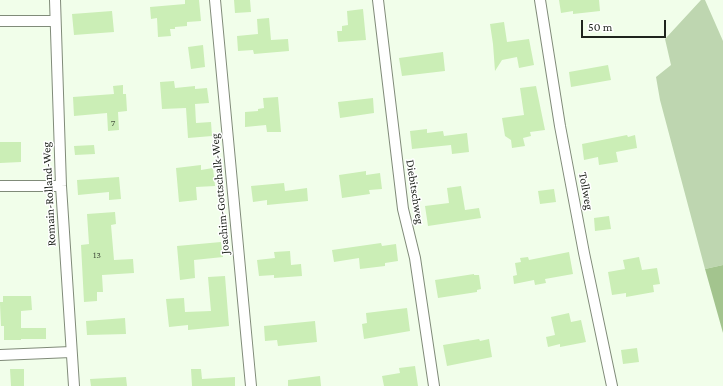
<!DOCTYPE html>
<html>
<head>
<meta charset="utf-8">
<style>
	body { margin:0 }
	#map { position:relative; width:723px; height:386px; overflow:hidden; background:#f1feea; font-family:"Crimson Pro",serif }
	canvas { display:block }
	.scale { position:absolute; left:581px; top:20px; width:85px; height:18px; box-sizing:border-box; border:2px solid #1f241d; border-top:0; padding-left:5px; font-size:12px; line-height:14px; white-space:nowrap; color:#1f241d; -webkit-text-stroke:3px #fff; paint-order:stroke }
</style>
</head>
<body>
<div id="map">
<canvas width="723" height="386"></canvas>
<div class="scale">50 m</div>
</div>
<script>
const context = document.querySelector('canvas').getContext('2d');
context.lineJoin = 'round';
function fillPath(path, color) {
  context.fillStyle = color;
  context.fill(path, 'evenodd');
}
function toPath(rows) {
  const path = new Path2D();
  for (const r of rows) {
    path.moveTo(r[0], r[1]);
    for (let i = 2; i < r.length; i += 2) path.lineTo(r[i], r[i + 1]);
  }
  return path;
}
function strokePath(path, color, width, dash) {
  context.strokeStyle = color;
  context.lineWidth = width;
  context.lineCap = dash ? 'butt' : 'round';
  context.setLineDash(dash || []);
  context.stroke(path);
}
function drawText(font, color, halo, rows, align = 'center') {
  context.font = font + ' "Crimson Pro",serif';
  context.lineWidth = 3;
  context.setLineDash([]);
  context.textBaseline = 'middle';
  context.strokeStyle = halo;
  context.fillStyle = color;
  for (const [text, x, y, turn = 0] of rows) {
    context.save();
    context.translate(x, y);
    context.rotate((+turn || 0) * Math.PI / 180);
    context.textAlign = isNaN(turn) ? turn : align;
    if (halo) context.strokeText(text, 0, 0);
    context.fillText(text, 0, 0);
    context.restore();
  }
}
fillPath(toPath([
	[701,0,705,0,723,41,723,265,705,269,660,100,656,77,671,65,665,39]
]), '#bed6b0');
fillPath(toPath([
	[723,265,723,333,705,269]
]), '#a3c48e');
fillPath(toPath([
	[185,0,199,0,201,21,187,22,187,26,175,27,175,29,170,29,171,36,158,37,157,18,151,19,150,7,185,4],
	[234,0,250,0,251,12,235,13],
	[559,0,599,0,600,11,573,14,573,11,561,13],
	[363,9,366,40,338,42,337,31,342,31,342,26,348,25,347,11],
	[112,11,114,32,74,35,72,14],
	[269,18,271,40,288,39,289,51,254,54,253,50,238,51,237,36,258,34,257,19],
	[504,22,507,42,529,39,534,65,519,68,517,57,502,60,495,71,493,44,490,24],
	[203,45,205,67,191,69,188,47],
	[443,52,445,71,402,76,399,58],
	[608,65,611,80,571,87,569,72],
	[174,81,175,88,195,86,195,89,207,88,209,103,195,104,196,123,211,122,212,136,188,138,186,108,162,109,160,82],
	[123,85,123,94,126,94,127,111,118,112,119,130,108,131,107,113,74,116,73,97,114,94,113,86],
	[536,86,545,130,530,132,531,136,523,138,525,146,512,148,511,140,505,136,502,118,524,115,520,88],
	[278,97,281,132,267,132,266,125,245,127,245,112,258,111,258,109,264,108,263,98],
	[373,98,374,113,340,118,338,102],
	[427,129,427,133,443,131,444,136,467,133,469,152,452,154,451,145,412,149,410,131],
	[627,135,628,137,635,135,637,148,616,152,618,162,599,165,598,157,584,160,582,144],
	[0,142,21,142,21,162,0,163],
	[94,145,95,154,75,155,74,146],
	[201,165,201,170,213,168,215,186,196,187,197,200,179,202,176,168],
	[366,171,366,175,380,173,382,189,369,190,370,194,342,198,339,175],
	[119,177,121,199,109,200,109,192,78,195,77,180],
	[284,183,285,191,307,188,308,201,267,205,267,200,253,202,251,186],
	[461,186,465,210,479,208,481,218,428,226,425,206,449,203,447,188],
	[554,189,556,202,540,204,538,191],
	[115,212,116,224,111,225,114,260,133,259,134,273,102,275,103,292,97,292,97,301,84,302,81,245,89,244,87,214],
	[609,216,611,229,595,231,594,218],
	[221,242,223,257,194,260,195,278,180,280,177,246],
	[381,243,382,246,396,244,398,261,385,263,385,266,360,269,359,258,334,262,332,250],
	[290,251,291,265,301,264,302,276,274,278,274,275,259,276,257,260,275,258,274,252],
	[569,252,573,274,545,279,546,283,535,285,534,280,514,284,513,276,517,275,515,263,521,262,520,258,528,257,529,260],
	[639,257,642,270,657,268,660,284,653,285,654,292,626,297,626,293,612,295,608,272,625,269,623,260],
	[474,274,474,275,479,275,481,289,477,290,477,292,438,298,435,280],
	[225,276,229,326,188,330,188,325,169,327,166,299,184,298,185,312,211,311,208,277],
	[3,296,31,296,32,310,21,311,21,328,46,328,46,339,21,339,21,340,4,340,4,326,1,326,0,304,0,302,3,302],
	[407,308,410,331,364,339,362,324,367,323,366,313],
	[569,313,571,322,581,320,586,342,560,347,560,344,548,347,546,337,555,335,551,317],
	[125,318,126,334,87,335,86,321],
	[315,321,317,342,278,346,277,340,265,341,264,326],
	[479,339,480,341,489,339,492,357,447,366,443,345],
	[637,348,639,362,623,364,621,350],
	[415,366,418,386,384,386,382,376,400,373,399,368],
	[10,369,24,369,24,386,11,386],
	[191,369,201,369,202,379,235,377,235,386,192,386],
	[320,376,321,386,288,386,288,380],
	[126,377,127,386,91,386,90,379]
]), '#cbeeb6');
const minor = toPath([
	[55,0,61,186,74,386],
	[215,0,251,386],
	[378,0,403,209,415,258,434,386],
	[540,0,560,126,584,253,612,386],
	[0,21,55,21],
	[0,186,61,186],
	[0,355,71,352]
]);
strokePath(minor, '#808b79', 12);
strokePath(minor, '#fff', 10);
drawText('10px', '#4a5643', null, [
	["7",113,123],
	["13",97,255]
]);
drawText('12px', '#1f241d', '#fff', [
	["Tollweg",586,191,80],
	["Diebitschweg",415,192,81],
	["Romain-Rolland-Weg",49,194,-93],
	["Joachim-Gottschalk-Weg",220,194,-95]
]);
</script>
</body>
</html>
